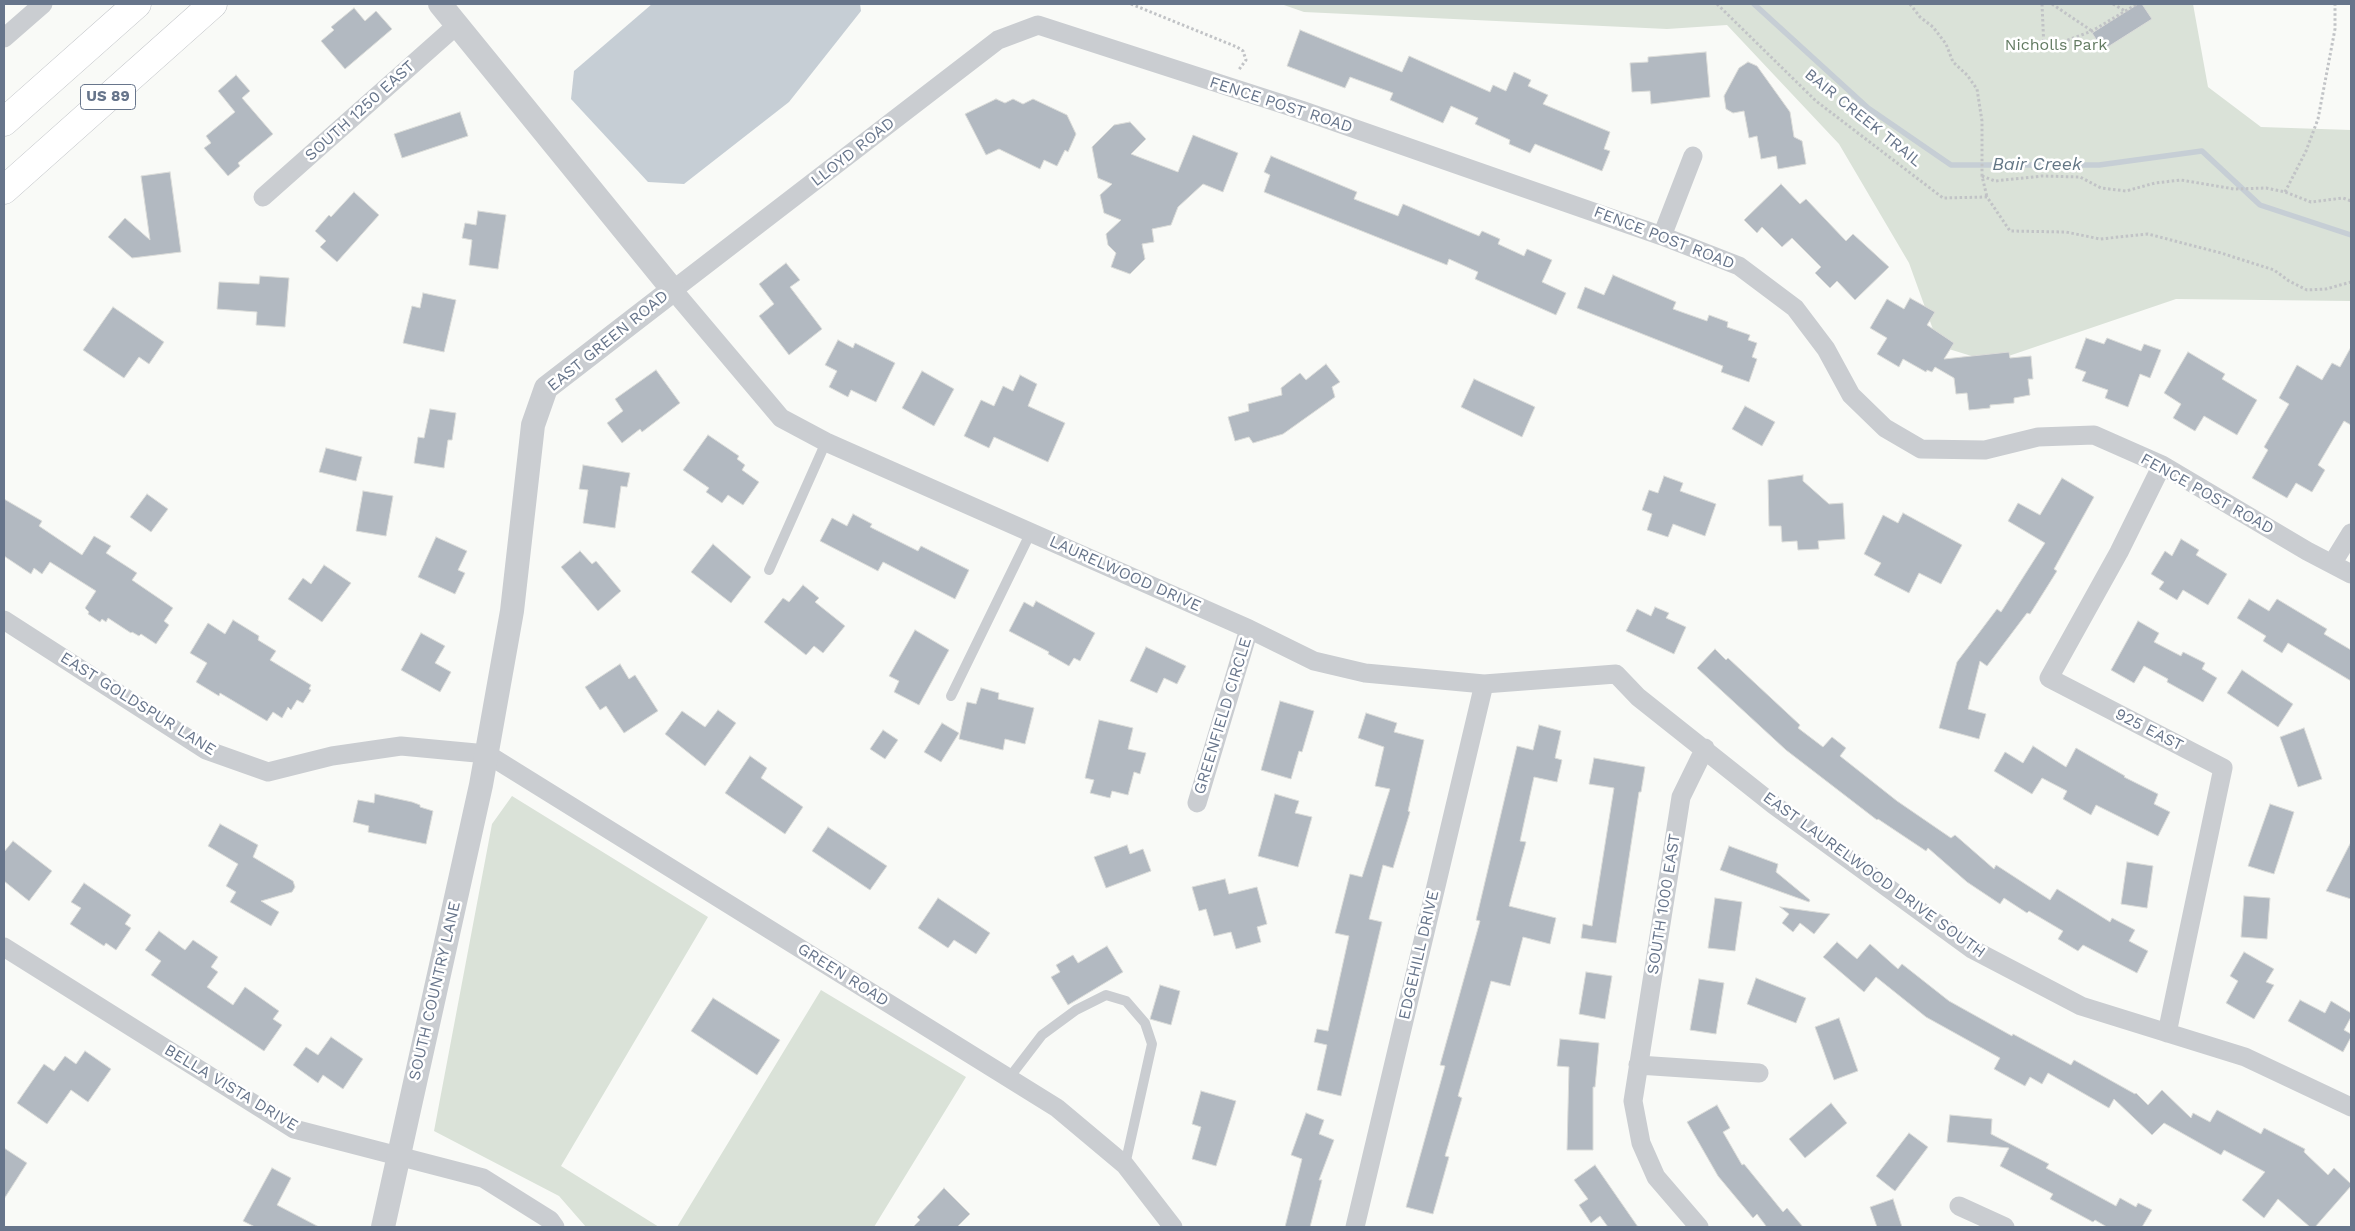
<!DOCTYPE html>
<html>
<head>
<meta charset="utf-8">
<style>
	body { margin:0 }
	#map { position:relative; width:2355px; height:1231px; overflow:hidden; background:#f9faf7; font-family:"Work Sans",sans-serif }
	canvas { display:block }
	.frame { position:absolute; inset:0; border:5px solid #67758b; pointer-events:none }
</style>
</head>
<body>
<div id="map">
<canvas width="2355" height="1231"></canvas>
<div class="frame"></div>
</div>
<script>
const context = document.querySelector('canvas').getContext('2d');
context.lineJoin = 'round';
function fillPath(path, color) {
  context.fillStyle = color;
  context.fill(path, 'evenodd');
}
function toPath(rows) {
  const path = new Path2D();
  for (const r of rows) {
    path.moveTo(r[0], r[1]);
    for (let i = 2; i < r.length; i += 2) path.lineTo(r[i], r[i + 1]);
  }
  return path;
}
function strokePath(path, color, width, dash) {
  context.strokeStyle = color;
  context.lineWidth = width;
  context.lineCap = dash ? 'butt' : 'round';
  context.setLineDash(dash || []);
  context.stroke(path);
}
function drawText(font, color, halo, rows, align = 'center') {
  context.font = font + ' "Work Sans",sans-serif';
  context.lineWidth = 5;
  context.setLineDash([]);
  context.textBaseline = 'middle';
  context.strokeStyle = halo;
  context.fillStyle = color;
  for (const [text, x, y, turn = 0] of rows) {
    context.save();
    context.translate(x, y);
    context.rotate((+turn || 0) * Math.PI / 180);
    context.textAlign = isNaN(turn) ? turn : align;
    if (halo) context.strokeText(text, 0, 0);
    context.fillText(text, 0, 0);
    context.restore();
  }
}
fillPath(toPath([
	[1281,4,2193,4,2208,87,2261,127,2351,130,2351,301,2176,299,1991,362,1939,346,1909,263,1839,144,1727,25,1667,29,1304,12],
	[512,796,708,917,561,1166,659,1227,586,1227,559,1196,434,1131,492,824],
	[821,990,966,1077,874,1227,677,1227]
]), '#dae2d8');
fillPath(toPath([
	[652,4,860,4,861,11,789,102,684,184,648,182,571,99,574,71]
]), '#c6ced5');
strokePath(toPath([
	[1754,4,1868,108,1951,165,2099,165,2202,151,2260,205,2351,235]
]), '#c6ced5', 5.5);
const building = toPath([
	[2138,4,2142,4,2152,19,2103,50,2092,33,2138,4],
	[354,8,365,21,376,11,392,29,345,69,321,41,334,30,331,27,354,8],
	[1300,30,1402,72,1409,56,1490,92,1493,85,1506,91,1514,72,1531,80,1528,86,1548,95,1543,104,1610,132,1604,149,1610,151,1602,171,1535,144,1530,153,1509,144,1510,140,1475,124,1478,118,1451,106,1443,123,1390,100,1393,93,1350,77,1345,88,1287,66,1300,30],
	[1706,52,1710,97,1651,104,1650,91,1632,92,1630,63,1648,62,1648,57,1706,52],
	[1748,62,1757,66,1790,112,1794,137,1802,141,1806,164,1778,169,1776,156,1761,159,1757,136,1749,138,1744,111,1733,113,1726,109,1724,96,1739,68,1748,62],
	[236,75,250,91,242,98,273,134,238,163,240,166,228,176,204,148,211,143,206,136,235,112,218,91,236,75],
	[996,99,1005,103,1013,99,1023,104,1033,99,1067,115,1076,134,1068,152,1065,150,1057,166,1044,160,1040,169,999,149,986,155,965,114,996,99],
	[460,112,468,136,402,158,394,134,460,112],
	[1130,122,1146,139,1131,154,1178,172,1193,135,1238,153,1223,192,1203,184,1178,207,1171,225,1152,229,1154,242,1142,244,1145,259,1130,274,1111,267,1116,253,1108,245,1106,234,1121,220,1104,213,1100,195,1112,184,1098,178,1092,147,1114,125,1130,122],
	[1271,156,1357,192,1354,199,1398,216,1403,204,1479,236,1482,231,1500,239,1498,244,1524,256,1527,249,1552,260,1542,282,1566,293,1556,315,1475,279,1478,272,1449,259,1447,265,1264,192,1270,175,1264,172,1271,156],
	[170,172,181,252,132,258,108,237,125,218,150,240,141,176,170,172],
	[1781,184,1800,204,1806,199,1846,241,1853,234,1889,267,1855,300,1837,281,1830,288,1815,273,1821,267,1792,238,1782,247,1762,227,1757,233,1744,220,1781,184],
	[354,192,379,215,337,262,320,247,326,241,315,231,329,215,331,217,354,192],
	[478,211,506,215,498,269,469,265,472,240,462,238,465,223,476,225,478,211],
	[786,263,800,280,790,287,822,329,789,355,759,316,774,304,759,284,786,263],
	[1613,275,1676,302,1673,309,1707,321,1709,315,1728,322,1727,327,1750,335,1748,340,1757,343,1752,357,1757,359,1749,382,1721,372,1723,366,1577,308,1585,287,1604,295,1613,275],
	[260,276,289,278,285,327,256,325,257,312,217,309,219,282,259,284,260,276],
	[423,293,456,300,444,352,403,343,412,306,420,308,423,293],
	[1910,298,1935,312,1927,325,1954,343,1944,359,2009,352,2010,358,2031,356,2033,379,2028,379,2030,395,2014,398,2014,403,1990,405,1990,408,1969,410,1967,393,1956,394,1954,378,1935,367,1932,372,1927,370,1926,372,1903,359,1899,367,1877,354,1887,338,1870,328,1887,299,1904,309,1910,298],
	[113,307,164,342,149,364,139,357,124,378,83,350,113,307],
	[2086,338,2104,344,2107,338,2141,351,2144,344,2161,350,2150,378,2140,374,2128,407,2105,398,2108,390,2082,381,2086,372,2075,368,2086,338],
	[838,340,853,348,855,343,895,363,876,402,851,390,848,397,829,387,837,371,825,365,838,340],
	[2351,347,2351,425,2344,421,2318,465,2325,470,2312,492,2296,483,2287,498,2252,478,2268,450,2264,447,2289,404,2279,398,2297,365,2322,380,2332,363,2340,367,2351,347],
	[2188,352,2225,374,2222,379,2257,400,2237,435,2204,416,2195,431,2173,418,2181,404,2164,393,2188,352],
	[1326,364,1340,382,1332,387,1335,397,1283,434,1253,443,1249,437,1235,441,1228,417,1249,411,1248,404,1282,395,1281,388,1300,373,1306,380,1326,364],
	[656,370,680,403,642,432,640,429,622,443,607,423,623,411,615,399,656,370],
	[922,371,954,389,934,426,902,408,922,371],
	[1020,375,1037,384,1028,406,1065,423,1048,462,994,437,989,448,964,436,981,400,994,406,1003,386,1013,391,1020,375],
	[1474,379,1535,407,1522,437,1461,407,1474,379],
	[1745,406,1775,422,1762,446,1732,429,1745,406],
	[430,409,456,413,452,440,448,440,444,468,414,463,418,437,424,438,430,409],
	[708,435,739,456,737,459,745,465,742,470,759,482,743,505,728,495,722,503,706,492,709,488,683,470,708,435],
	[326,448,362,457,356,481,319,472,326,448],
	[583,465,630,473,627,487,621,486,615,528,583,523,588,490,579,489,583,465],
	[1803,475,1803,481,1829,504,1843,503,1845,539,1818,541,1819,549,1798,550,1797,541,1782,542,1781,526,1769,526,1768,480,1803,475],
	[1664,476,1683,483,1680,491,1716,504,1705,536,1673,524,1668,537,1647,530,1652,514,1642,510,1649,490,1658,493,1664,476],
	[2062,478,2094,497,2054,569,2057,571,2030,614,2027,613,1987,666,1980,661,1968,709,1986,714,1979,739,1939,728,1957,662,1997,609,2001,612,2045,543,2008,521,2018,503,2040,515,2062,478],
	[363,491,393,496,386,536,356,531,363,491],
	[147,494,168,509,151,532,130,517,147,494],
	[4,499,42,521,39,526,82,555,94,536,111,546,106,553,137,573,132,580,173,608,164,621,169,625,156,644,141,634,139,636,132,632,131,633,108,618,106,622,102,619,100,622,88,614,89,612,85,608,96,591,50,562,42,574,34,568,31,574,4,556,4,499],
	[1903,513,1962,545,1941,584,1919,573,1909,593,1874,575,1881,563,1864,554,1883,515,1898,523,1903,513],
	[853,514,872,524,870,527,918,551,921,546,969,570,955,599,883,562,878,571,820,541,832,518,847,526,853,514],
	[436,537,467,551,458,570,465,573,455,594,418,577,436,537],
	[2181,539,2199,550,2196,555,2227,574,2208,605,2183,590,2177,600,2159,589,2164,582,2151,574,2165,551,2172,556,2181,539],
	[713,544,751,577,731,603,691,572,713,544],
	[580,551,592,564,596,561,621,591,598,611,561,567,580,551],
	[324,565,351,583,322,622,288,599,303,578,311,584,324,565],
	[803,585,819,598,815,602,845,626,823,653,814,646,806,655,764,622,783,598,789,602,803,585],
	[2249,599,2269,611,2277,599,2327,629,2324,634,2351,650,2351,681,2288,643,2282,653,2263,641,2266,636,2237,618,2249,599],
	[1036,601,1095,633,1080,661,1074,658,1069,666,1048,654,1049,652,1009,631,1024,602,1033,607,1036,601],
	[1655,607,1669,613,1666,618,1686,627,1674,654,1626,631,1637,609,1651,616,1655,607],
	[233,620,259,636,258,640,276,651,270,660,311,685,309,689,311,690,303,703,297,700,291,710,288,707,282,718,273,712,267,721,220,693,219,696,196,682,207,663,190,653,208,623,225,634,233,620],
	[2138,621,2159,633,2154,642,2181,656,2183,652,2205,663,2202,669,2217,678,2203,702,2167,682,2168,679,2144,666,2134,683,2111,670,2138,621],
	[915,630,949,650,919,705,894,692,899,681,889,676,915,630],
	[421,633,445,646,435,663,451,672,440,692,401,670,421,633],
	[1146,647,1186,666,1177,684,1164,678,1157,693,1130,681,1146,647],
	[1715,649,1726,660,1728,658,1800,725,1798,728,1823,747,1832,737,1846,748,1840,756,1897,801,1951,838,1955,835,1994,869,1996,865,2050,900,2057,889,2110,922,2112,918,2135,930,2129,941,2148,951,2137,973,2083,945,2078,951,2058,939,2063,931,2029,911,2027,913,2004,898,2000,904,1967,882,1928,848,1926,851,1878,819,1877,820,1786,750,1697,668,1715,649],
	[620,664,629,679,635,675,658,711,624,733,606,706,600,710,585,687,620,664],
	[2242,670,2293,704,2278,727,2227,693,2242,670],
	[981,688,999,693,998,699,1034,708,1025,744,1005,739,1003,750,959,739,967,702,976,704,981,688],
	[1280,701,1314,711,1302,752,1299,751,1291,779,1261,770,1280,701],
	[718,710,736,723,705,766,665,734,682,711,705,727,718,710],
	[1366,713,1397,723,1394,732,1424,740,1408,811,1410,812,1393,868,1383,865,1369,919,1382,922,1341,1096,1317,1090,1327,1045,1314,1042,1317,1029,1328,1031,1349,936,1335,933,1350,874,1362,877,1390,789,1375,786,1384,747,1358,738,1366,713],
	[1099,720,1133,728,1128,749,1146,753,1140,774,1134,772,1128,795,1112,791,1110,798,1090,793,1094,780,1085,778,1099,720],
	[942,723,959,733,941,762,924,752,942,723],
	[1539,725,1561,731,1555,758,1562,760,1557,782,1534,777,1520,841,1526,842,1509,906,1556,918,1550,944,1523,937,1510,986,1491,981,1458,1096,1462,1098,1445,1156,1449,1157,1433,1214,1406,1207,1445,1066,1440,1065,1480,921,1476,920,1517,746,1533,750,1539,725],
	[2304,728,2322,779,2298,787,2280,737,2304,728],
	[883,730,898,740,885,759,870,749,883,730],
	[2033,746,2066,767,2076,748,2125,776,2124,777,2158,794,2154,804,2170,812,2158,836,2096,805,2091,815,2063,799,2067,791,2042,778,2032,794,1994,771,2005,752,2023,763,2033,746],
	[750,756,767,768,761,778,803,807,785,834,725,793,750,756],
	[1594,758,1645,767,1641,792,1639,792,1616,943,1581,938,1583,924,1592,926,1614,788,1589,784,1594,758],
	[375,794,412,802,420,805,420,807,433,811,426,844,368,832,369,826,353,822,358,800,374,803,375,794],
	[1275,794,1299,801,1295,813,1312,817,1298,867,1258,856,1275,794],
	[2270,804,2294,812,2274,874,2248,866,2270,804],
	[220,824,258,845,253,857,293,881,295,887,292,892,261,901,279,912,271,926,230,902,236,892,226,886,238,864,208,846,220,824],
	[828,827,887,866,870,890,812,851,828,827],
	[13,841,52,871,29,901,4,881,4,852,13,841],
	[2351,842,2351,899,2326,891,2351,842],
	[1127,845,1130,854,1143,849,1151,871,1106,888,1094,857,1127,845],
	[1729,846,1778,864,1776,872,1810,900,1809,902,1720,870,1729,846],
	[2127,862,2153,866,2147,908,2121,904,2127,862],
	[1225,879,1229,894,1257,887,1267,924,1257,927,1261,942,1236,949,1231,932,1214,936,1206,909,1199,911,1192,887,1225,879],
	[84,883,131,915,125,924,131,928,116,950,106,943,104,946,70,924,81,908,71,902,84,883],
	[2244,896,2270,898,2267,939,2241,937,2244,896],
	[938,898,990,933,976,954,954,940,948,948,918,928,938,898],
	[1715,898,1742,902,1735,951,1708,948,1715,898],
	[1780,907,1830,914,1814,934,1800,923,1793,932,1782,923,1789,914,1780,907],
	[159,931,185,950,193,940,218,957,211,967,218,972,207,987,233,1005,245,987,279,1011,273,1019,282,1025,264,1051,151,975,161,961,145,950,159,931],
	[1837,942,1857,959,1870,944,1898,969,1902,964,1949,1001,2012,1036,2013,1034,2071,1065,2074,1060,2135,1094,2136,1093,2148,1105,2162,1090,2191,1118,2193,1113,2210,1122,2217,1110,2261,1134,2264,1128,2305,1149,2304,1152,2328,1175,2334,1168,2351,1184,2351,1186,2315,1227,2310,1227,2278,1199,2264,1218,2242,1200,2265,1172,2224,1150,2221,1155,2164,1123,2152,1135,2114,1099,2109,1108,2048,1073,2042,1084,2030,1077,2025,1086,1994,1069,2000,1058,1926,1017,1876,977,1864,992,1823,957,1837,942],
	[1107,946,1123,972,1068,1005,1051,977,1060,972,1056,965,1073,955,1078,963,1107,946],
	[2244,952,2274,969,2266,982,2274,985,2254,1019,2226,1003,2238,981,2230,976,2244,952],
	[1586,972,1612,976,1605,1019,1579,1014,1586,972],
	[1756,978,1806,998,1796,1023,1747,1004,1756,978],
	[1699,979,1724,983,1716,1034,1690,1030,1699,979],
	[1160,985,1180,991,1171,1025,1150,1019,1160,985],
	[713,998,780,1040,757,1075,691,1031,713,998],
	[2300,1000,2325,1013,2331,1001,2351,1013,2351,1017,2344,1030,2351,1034,2351,1037,2343,1052,2288,1021,2300,1000],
	[1839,1018,1858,1071,1834,1080,1815,1027,1839,1018],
	[331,1037,363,1059,343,1089,323,1075,318,1083,293,1065,306,1047,318,1055,331,1037],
	[1560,1039,1599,1043,1595,1087,1593,1087,1593,1150,1567,1150,1569,1067,1557,1066,1560,1039],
	[85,1051,111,1069,88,1102,71,1090,47,1124,17,1103,44,1064,54,1071,65,1056,76,1064,85,1051],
	[1201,1091,1236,1101,1216,1166,1192,1159,1201,1127,1192,1124,1201,1091],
	[1831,1103,1847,1123,1805,1158,1789,1139,1831,1103],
	[1717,1105,1730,1128,1723,1132,1742,1165,1744,1164,1783,1212,1787,1208,1803,1227,1764,1227,1766,1226,1757,1214,1753,1218,1718,1176,1687,1122,1717,1105],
	[1306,1113,1324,1120,1319,1134,1334,1140,1319,1180,1322,1180,1310,1227,1285,1227,1302,1159,1291,1155,1306,1113],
	[1950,1115,1992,1119,1991,1134,2049,1164,2046,1168,2116,1206,2120,1198,2136,1207,2138,1203,2152,1210,2142,1227,2107,1227,2095,1220,2093,1222,2050,1199,2053,1194,2000,1166,2009,1148,1947,1142,1950,1115],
	[1909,1133,1928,1147,1895,1191,1876,1176,1909,1133],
	[4,1148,27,1163,4,1199,4,1148],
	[1595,1165,1638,1227,1608,1227,1600,1216,1591,1223,1579,1205,1588,1199,1574,1180,1595,1165],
	[272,1168,291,1178,277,1205,319,1227,255,1227,243,1221,272,1168],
	[944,1188,970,1214,957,1227,913,1227,920,1220,917,1217,944,1188],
	[1893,1199,1902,1227,1877,1227,1870,1207,1893,1199]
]);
fillPath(building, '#b2b9c1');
strokePath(building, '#dbdcd9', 1);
const motorway = toPath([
	[4,122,137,4],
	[4,190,213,4]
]);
strokePath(motorway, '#bcbfc3', 29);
strokePath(toPath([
	[1131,4,1237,47,1243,51,1246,60,1238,71],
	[1717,4,1816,101,1943,198,1987,197,2010,231,2066,232,2100,239,2148,234,2221,253,2274,270,2289,281,2307,290,2326,289,2351,282],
	[1910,4,1920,17,1933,27,1946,44,1953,62,1967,75,1977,89,1982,121,1982,176,1987,197],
	[2042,4,2044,49,2092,31,2137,4],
	[2052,4,2092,31],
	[2113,4,2125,11],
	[1982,176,1995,181,2042,176,2080,177,2101,188,2126,191,2155,183,2181,180,2234,189,2266,188,2285,192,2311,202,2343,198,2351,201],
	[2285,192,2306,151,2318,119,2335,29,2335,4]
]), '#c1c3c6', 3, [2.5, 2.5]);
strokePath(toPath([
	[769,570,826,442],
	[951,696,1031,532],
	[1009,1078,1042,1035,1076,1010,1106,995,1126,1001,1145,1023,1152,1044,1125,1165]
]), '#cacdd1', 10);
strokePath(toPath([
	[4,38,43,4],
	[263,197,457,25],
	[1662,236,1693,156],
	[2162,465,2119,552,2049,678,2223,768,2167,1033],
	[2332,564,2351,533],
	[2351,574,2307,551,2162,465,2094,435,2038,437,1985,450,1921,449,1885,428,1851,395,1826,349,1795,308,1739,266,1662,236,1301,110,1038,25,998,40,673,290,781,418,826,442,1249,629,1314,661,1365,673,1484,684,1616,674,1638,697,1774,805,1972,949,2081,1006,2245,1057,2351,1107],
	[4,620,206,750,268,772,332,756,401,746,487,754,1057,1108,1125,1165,1173,1227],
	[1197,803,1249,629],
	[4,947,294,1129,483,1178,550,1220,555,1227],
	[1638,1065,1759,1073],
	[1959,1206,2005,1227],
	[1355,1227,1484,684],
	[1699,1227,1656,1177,1641,1143,1633,1101,1681,797,1705,748]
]), '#cacdd1', 19);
strokePath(toPath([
	[383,1227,481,785,512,611,533,425,546,388,673,290,440,4]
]), '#cacdd1', 24);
strokePath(motorway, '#fff', 28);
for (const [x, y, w] of [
	[108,97,55]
]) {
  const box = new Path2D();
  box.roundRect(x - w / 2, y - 12.5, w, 25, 4);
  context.fillStyle = '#fff';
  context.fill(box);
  strokePath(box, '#67758b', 1);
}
drawText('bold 15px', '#67758b', null, [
	["US 89",108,97]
]);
drawText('16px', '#637b62', '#fff', [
	["Nicholls Park",2056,45]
]);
drawText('16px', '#67758b', '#fff', [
	["FENCE POST ROAD",1281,105,18],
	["SOUTH 1250 EAST",360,111,-42],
	["BAIR CREEK TRAIL",1863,118,39],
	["LLOYD ROAD",853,152,-38],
	["FENCE POST ROAD",1664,238,21],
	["EAST GREEN ROAD",608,341,-39],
	["FENCE POST ROAD",2207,494,29],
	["LAURELWOOD DRIVE",1125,574,24],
	["EAST GOLDSPUR LANE",138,704,32],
	["GREENFIELD CIRCLE",1223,716,-73],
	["925 EAST",2149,730,27],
	["EAST LAURELWOOD DRIVE SOUTH",1874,875,36],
	["SOUTH 1000 EAST",1664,904,-81],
	["EDGEHILL DRIVE",1419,955,-77],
	["GREEN ROAD",843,975,32],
	["SOUTH COUNTRY LANE",435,991,-77],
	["BELLA VISTA DRIVE",231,1088,31]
]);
drawText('italic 18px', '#637685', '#fff', [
	["Bair Creek",2037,165]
]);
</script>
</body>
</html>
